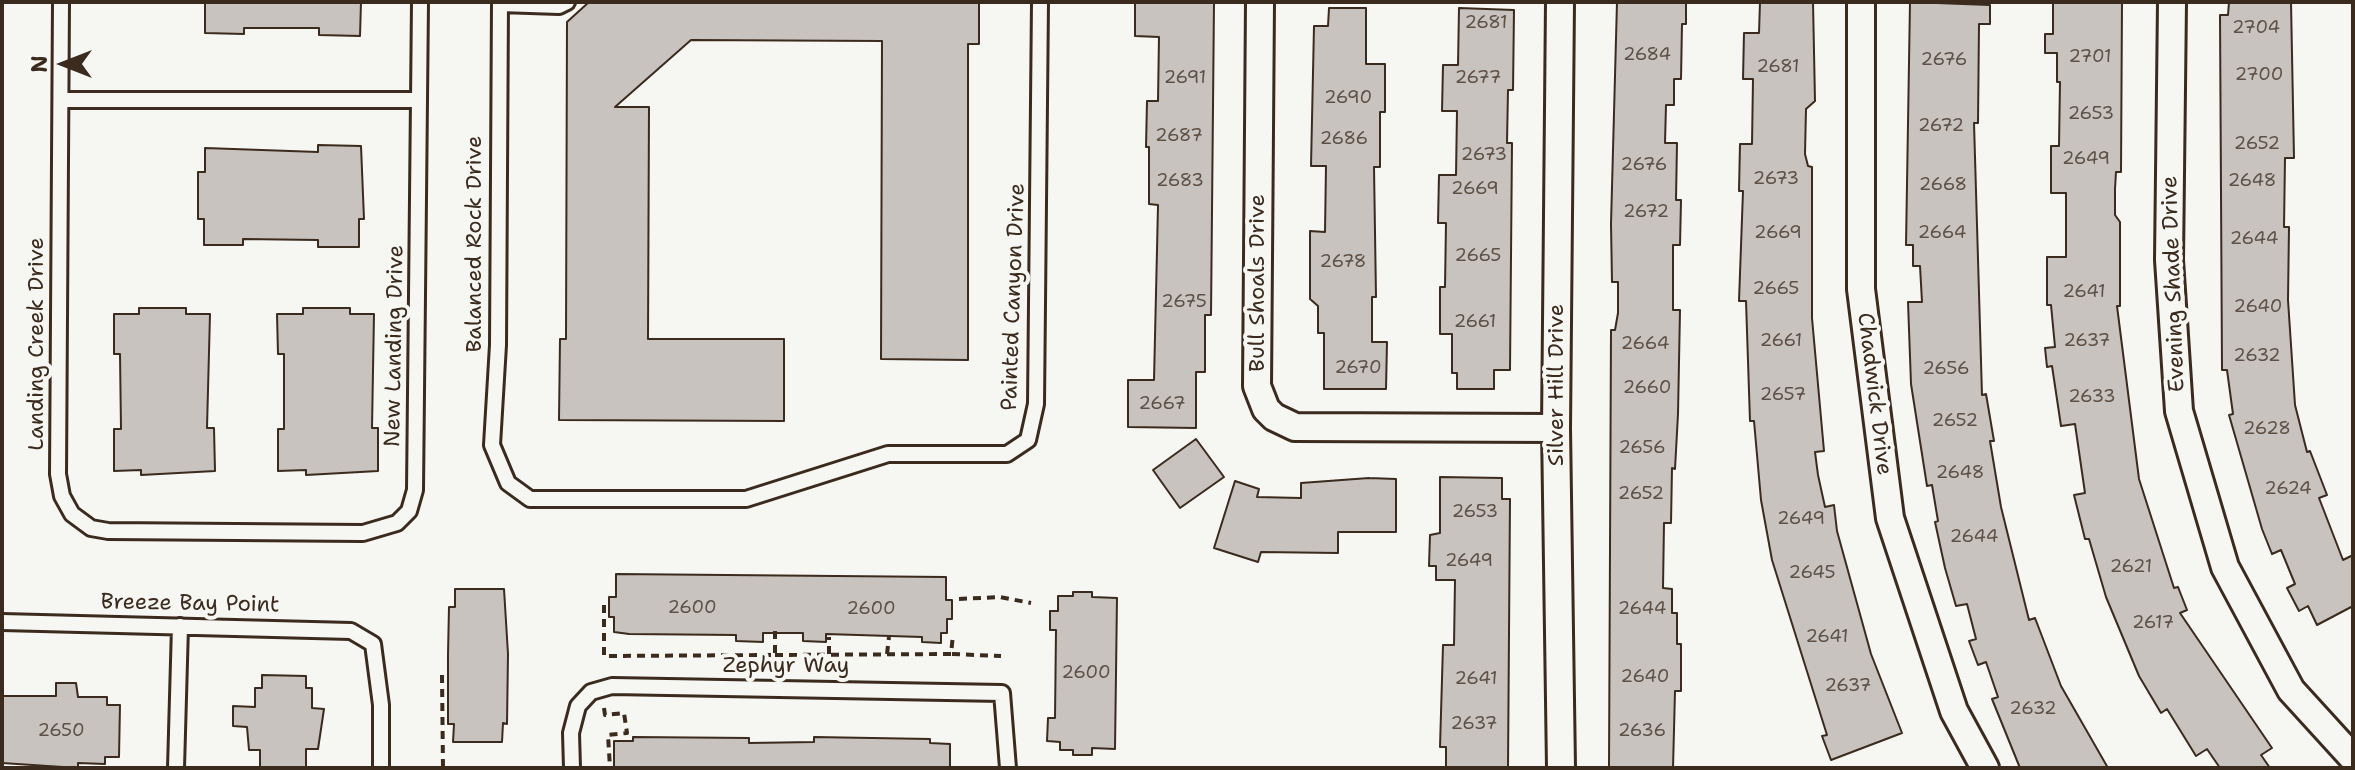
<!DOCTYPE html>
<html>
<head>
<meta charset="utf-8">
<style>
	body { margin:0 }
	#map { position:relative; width:2355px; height:770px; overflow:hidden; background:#f6f6f2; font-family:"Shantell Sans",sans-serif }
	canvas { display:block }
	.frame { position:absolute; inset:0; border:4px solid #3b2a1e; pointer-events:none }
	.north { position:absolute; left:24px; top:24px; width:80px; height:80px; -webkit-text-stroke:6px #f6f6f2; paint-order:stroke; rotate:270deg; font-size:22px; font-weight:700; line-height:32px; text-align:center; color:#3b2a1e }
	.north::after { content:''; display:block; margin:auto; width:28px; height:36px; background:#3b2a1e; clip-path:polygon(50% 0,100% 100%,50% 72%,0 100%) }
</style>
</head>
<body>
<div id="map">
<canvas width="2355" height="770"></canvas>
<div class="frame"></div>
<div class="north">N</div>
</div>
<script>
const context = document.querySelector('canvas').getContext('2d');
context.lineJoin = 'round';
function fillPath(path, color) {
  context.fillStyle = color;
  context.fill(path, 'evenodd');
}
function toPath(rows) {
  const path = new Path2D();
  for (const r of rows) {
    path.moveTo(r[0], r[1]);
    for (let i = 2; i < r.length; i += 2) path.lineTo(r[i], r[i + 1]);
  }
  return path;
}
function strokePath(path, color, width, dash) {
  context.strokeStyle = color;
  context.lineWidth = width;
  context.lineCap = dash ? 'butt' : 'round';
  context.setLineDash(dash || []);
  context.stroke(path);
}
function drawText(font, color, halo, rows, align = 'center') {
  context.font = font + ' "Shantell Sans",sans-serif';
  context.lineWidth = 8;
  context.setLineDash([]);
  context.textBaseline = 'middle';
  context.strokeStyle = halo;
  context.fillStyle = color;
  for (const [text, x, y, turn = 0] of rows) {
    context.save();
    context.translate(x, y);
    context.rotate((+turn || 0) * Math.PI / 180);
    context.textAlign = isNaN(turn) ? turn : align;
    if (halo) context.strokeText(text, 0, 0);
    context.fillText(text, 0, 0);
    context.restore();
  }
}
const building = toPath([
	[205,2,361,2,360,36,319,35,319,28,244,28,244,34,205,33,205,2],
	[589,2,979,2,979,44,968,44,968,360,881,359,882,41,691,40,615,107,649,107,648,339,784,339,784,421,559,420,560,339,566,339,567,22,589,2],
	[1135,2,1214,2,1211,315,1205,315,1205,372,1196,372,1196,428,1128,427,1128,380,1154,380,1157,250,1158,205,1149,204,1149,147,1146,147,1147,101,1158,101,1159,37,1135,36,1135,2],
	[1617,2,1686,2,1686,24,1682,24,1681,79,1674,79,1674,105,1666,105,1665,143,1677,143,1676,200,1681,200,1680,245,1673,245,1673,310,1680,310,1678,414,1675,469,1672,468,1671,523,1664,523,1663,588,1672,589,1672,613,1677,613,1677,644,1681,644,1681,691,1675,691,1673,768,1609,768,1611,330,1615,330,1618,313,1618,282,1612,282,1611,224,1617,2],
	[1760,2,1813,2,1815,101,1806,109,1805,154,1808,166,1812,167,1812,318,1824,451,1815,452,1818,475,1825,507,1834,505,1837,531,1871,654,1902,733,1831,760,1822,736,1827,735,1772,560,1761,500,1754,421,1750,421,1746,301,1739,301,1743,191,1739,191,1740,144,1752,144,1753,79,1743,79,1744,33,1759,33,1760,2],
	[1910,2,1990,5,1990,24,1979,24,1978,123,1974,123,1982,395,1986,394,1994,441,1990,441,2001,507,2029,620,2035,618,2061,686,2108,768,2020,768,1992,699,1998,697,1986,662,1978,665,1969,641,1976,639,1967,604,1956,606,1945,568,1935,522,1938,521,1932,485,1927,486,1911,384,1908,302,1922,302,1920,266,1913,266,1913,245,1906,245,1910,2],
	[2053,2,2122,2,2121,172,2116,172,2115,189,2115,215,2120,222,2120,306,2117,306,2139,479,2174,588,2178,587,2187,610,2180,613,2272,748,2261,755,2270,768,2220,768,2207,749,2196,756,2167,709,2161,713,2139,676,2106,597,2089,539,2085,539,2074,495,2085,493,2075,424,2061,426,2052,366,2047,367,2045,348,2055,347,2051,305,2047,305,2047,257,2066,257,2066,193,2051,193,2051,146,2059,146,2060,82,2057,82,2057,53,2045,53,2045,34,2053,34,2053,2],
	[2229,2,2291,2,2294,158,2285,158,2284,227,2289,227,2288,300,2295,405,2307,452,2310,451,2327,495,2319,498,2343,560,2353,555,2353,606,2317,625,2308,606,2299,611,2287,588,2295,584,2281,550,2272,554,2262,529,2229,415,2233,414,2227,370,2222,370,2220,15,2228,15,2229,2],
	[1329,8,1366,8,1366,64,1385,64,1385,112,1380,112,1380,167,1374,167,1376,297,1372,297,1372,342,1387,342,1386,389,1324,389,1324,333,1318,333,1318,306,1310,299,1310,231,1325,232,1326,166,1311,166,1314,26,1328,26,1329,8],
	[1459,8,1514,10,1513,90,1508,90,1507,143,1512,143,1510,370,1494,370,1494,389,1457,389,1457,373,1452,373,1452,334,1440,334,1440,287,1445,287,1446,223,1438,223,1439,175,1456,175,1457,111,1442,111,1443,65,1458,65,1459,8],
	[318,145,361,146,364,219,359,219,359,247,318,247,318,240,243,239,243,245,204,245,204,219,198,219,198,172,205,172,205,148,318,152,318,145],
	[139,308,186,308,186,314,210,314,207,428,214,428,215,471,141,475,141,470,114,471,114,429,121,429,120,354,114,354,114,314,139,314,139,308],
	[303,308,350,308,350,314,374,314,372,428,378,428,378,471,306,475,306,470,278,471,278,429,284,429,284,354,278,354,277,314,303,314,303,308],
	[1196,439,1224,477,1180,508,1153,470,1196,439],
	[1440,477,1502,478,1502,499,1510,499,1508,768,1446,768,1446,747,1440,747,1443,645,1454,645,1455,580,1436,580,1436,566,1429,566,1430,535,1440,533,1440,477],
	[1369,478,1396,479,1396,532,1338,532,1338,553,1261,552,1258,562,1214,548,1235,481,1259,489,1257,497,1301,498,1301,483,1369,478],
	[616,574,946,577,946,600,952,600,952,619,947,619,947,633,941,633,941,643,922,642,922,637,826,634,826,642,803,641,803,633,763,633,763,642,736,641,736,635,629,634,614,632,614,617,609,617,609,597,616,597,616,574],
	[455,589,504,589,508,654,507,724,503,723,502,742,453,742,454,724,448,724,448,654,449,607,455,607,455,589],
	[1073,592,1092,592,1092,597,1117,598,1115,749,1092,748,1092,755,1073,755,1073,750,1060,750,1060,742,1047,741,1048,718,1055,718,1056,630,1050,630,1050,611,1058,611,1058,596,1073,596,1073,592],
	[262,675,306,676,306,688,312,688,312,708,324,709,318,749,306,749,306,768,260,768,260,750,249,750,247,727,233,726,233,706,255,707,255,688,262,688,262,675],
	[56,683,76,683,78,697,107,697,107,705,120,705,119,757,105,757,105,764,78,763,78,768,2,763,2,696,56,696,56,683],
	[633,737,749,738,749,743,814,742,814,737,930,739,930,743,950,744,950,768,614,768,614,741,633,741,633,737]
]);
fillPath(building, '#c8c3be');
strokePath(building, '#3b2a1e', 2);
const lane = toPath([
	[61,2,58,474,62,496,72,514,91,528,108,531,363,533,397,523,409,511,415,490,420,2],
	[500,2,498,345,492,445,508,483,530,499,746,499,888,454,1007,454,1028,440,1036,404,1040,2],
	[500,4,559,6,567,2],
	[61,100,419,100],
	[2,622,351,631,373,644,381,705,381,768],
	[176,768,180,626],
	[572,768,571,733,578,706,591,692,612,686,1002,693,1008,768]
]);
const street = toPath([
	[1260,2,1257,386,1266,409,1274,417,1295,427,1556,428],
	[1560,2,1556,428,1561,768],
	[1861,2,1861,289,1890,518,1954,711,1985,768],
	[2172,2,2169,260,2179,411,2225,567,2291,690,2353,758]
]);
strokePath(lane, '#3b2a1e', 20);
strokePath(street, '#3b2a1e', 32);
strokePath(toPath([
	[959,599,1000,597,1031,603],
	[604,605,604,656,775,655,775,625],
	[829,654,829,637],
	[887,654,889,637],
	[952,654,1001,656],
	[775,655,951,654,953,635],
	[442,675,443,768],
	[604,708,605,715,624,713,627,733,608,735,610,768]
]), '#3b2a1e', 4, [8, 6]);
strokePath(lane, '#f6f6f2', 14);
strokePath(street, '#f6f6f2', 26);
drawText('18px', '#5e5046', null, [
	["2681",1486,23],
	["2704",2256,28],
	["2684",1647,55],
	["2701",2090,57],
	["2676",1944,60],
	["2681",1778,67],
	["2700",2259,75],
	["2691",1185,78],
	["2677",1478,78],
	["2690",1348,98],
	["2653",2091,114],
	["2672",1941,126],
	["2687",1179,136],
	["2686",1344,139],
	["2652",2257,144],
	["2673",1484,155],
	["2649",2086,159],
	["2676",1644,165],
	["2673",1776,179],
	["2683",1180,181],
	["2648",2252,181],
	["2668",1943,185],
	["2669",1475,189],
	["2672",1646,212],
	["2669",1778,233],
	["2664",1942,233],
	["2644",2254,239],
	["2665",1478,256],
	["2678",1343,262],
	["2665",1776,289],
	["2641",2084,292],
	["2675",1184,302],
	["2640",2258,307],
	["2661",1475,322],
	["2661",1781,341],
	["2637",2087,341],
	["2664",1645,344],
	["2632",2257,356],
	["2670",1358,368],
	["2656",1946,369],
	["2660",1647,388],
	["2657",1783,395],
	["2633",2092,397],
	["2667",1162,404],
	["2652",1955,421],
	["2628",2267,429],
	["2656",1642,448],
	["2648",1960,473],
	["2624",2288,489],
	["2652",1641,494],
	["2653",1475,512],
	["2649",1801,519],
	["2644",1974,537],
	["2649",1469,561],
	["2621",2131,567],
	["2645",1812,573],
	["2600",692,608],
	["2600",871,609],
	["2644",1642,609],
	["2617",2153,623],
	["2641",1827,637],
	["2600",1086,673],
	["2640",1645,677],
	["2641",1476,679],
	["2637",1848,686],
	["2632",2033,709],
	["2637",1474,724],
	["2650",61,731],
	["2636",1642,731]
]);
drawText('22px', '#3b2a1e', '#f6f6f2', [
	["Balanced Rock Drive",475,244,-90],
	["Bull Shoals Drive",1258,283,-90],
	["Evening Shade Drive",2174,284,-92],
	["Painted Canyon Drive",1014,297,-88],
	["Landing Creek Drive",37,344,-90],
	["New Landing Drive",395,346,-89],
	["Silver Hill Drive",1557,385,-90],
	["Chadwick Drive",1874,394,83],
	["Breeze Bay Point",190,604,1],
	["Zephyr Way",786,666]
]);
</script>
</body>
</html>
